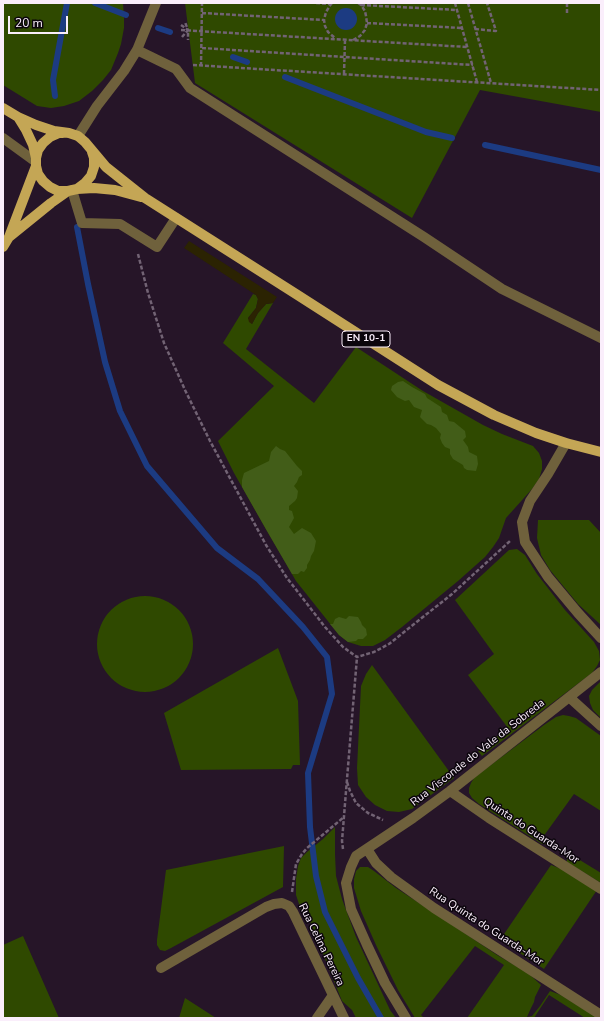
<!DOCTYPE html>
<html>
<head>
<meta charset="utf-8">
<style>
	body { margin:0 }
	#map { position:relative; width:604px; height:1021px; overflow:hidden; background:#261528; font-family:"Nunito Sans",sans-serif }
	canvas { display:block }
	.frame { position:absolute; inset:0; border:4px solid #faeefb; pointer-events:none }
	.scale { position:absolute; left:8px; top:16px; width:60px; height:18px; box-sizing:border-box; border:2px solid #faeefb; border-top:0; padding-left:5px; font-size:12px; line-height:14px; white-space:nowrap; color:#faeefb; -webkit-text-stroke:3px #0b050c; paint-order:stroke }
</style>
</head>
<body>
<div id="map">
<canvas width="604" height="1021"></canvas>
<div class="frame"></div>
<div class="scale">20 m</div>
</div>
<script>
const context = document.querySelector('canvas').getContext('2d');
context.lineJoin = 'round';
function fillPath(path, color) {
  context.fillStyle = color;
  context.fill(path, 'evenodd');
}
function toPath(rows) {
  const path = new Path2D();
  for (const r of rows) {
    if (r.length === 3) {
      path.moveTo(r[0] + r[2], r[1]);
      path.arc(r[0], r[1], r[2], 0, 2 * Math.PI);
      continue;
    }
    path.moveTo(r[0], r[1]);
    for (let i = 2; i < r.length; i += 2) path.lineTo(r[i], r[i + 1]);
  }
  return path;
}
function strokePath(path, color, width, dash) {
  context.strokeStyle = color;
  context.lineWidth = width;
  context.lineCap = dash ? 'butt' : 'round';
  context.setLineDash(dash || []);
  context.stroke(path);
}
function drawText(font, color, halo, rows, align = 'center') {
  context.font = font + ' "Nunito Sans",sans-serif';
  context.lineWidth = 3;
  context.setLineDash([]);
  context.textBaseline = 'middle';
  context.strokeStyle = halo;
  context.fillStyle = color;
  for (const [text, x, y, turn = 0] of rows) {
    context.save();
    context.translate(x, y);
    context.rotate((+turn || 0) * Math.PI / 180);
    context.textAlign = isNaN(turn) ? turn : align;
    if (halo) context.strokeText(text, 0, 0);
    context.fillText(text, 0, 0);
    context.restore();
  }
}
fillPath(toPath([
	[3,3,123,3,124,18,124,28,121,44,118,53,111,70,103,80,92,91,79,101,64,106,51,108,37,106,3,85],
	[185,3,601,3,601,112,480,90,412,218,195,83],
	[253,294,256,295,258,299,256,308,248,318,252,324,258,313,266,304,273,303,246,349,314,403,356,347,423,391,483,425,502,434,533,446,539,453,542,461,542,469,539,479,532,489,506,518,499,538,493,547,485,557,458,581,402,627,385,640,373,646,361,646,348,642,339,635,296,581,267,531,234,473,218,441,274,386,223,343],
	[538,520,589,520,601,533,601,625,578,604,550,570,541,555,537,538],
	[517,549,525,555,537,574,565,610,594,642,599,651,600,660,597,666,592,673,482,756,478,751,508,728,468,675,494,654,455,600,509,550],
	[145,644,48],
	[278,648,298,701,300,765,293,765,291,769,181,770,164,713],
	[372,665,454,778,412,809,399,812,387,811,375,805,366,797,358,785,357,768,361,686,366,674],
	[601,681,601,718,593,710,590,703,589,696,592,690],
	[563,715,569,716,576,718,601,736,601,811,574,794,543,837,556,845,542,844,479,804,472,798,469,793,469,788,471,783,474,778,479,774,544,725,556,717],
	[335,827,335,854,336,876,342,899,356,937,390,1010,396,1018,356,1018,352,1010,342,1001,309,919,300,907,296,895,296,879,298,866,301,858,307,852,323,839],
	[284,846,283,887,171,948,165,951,160,950,157,945,157,940,166,870],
	[570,854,601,873,601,883,567,862,567,859],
	[551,865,564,870,597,890,544,969,500,940],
	[360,867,368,867,374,871,396,888,442,918,497,955,528,973,541,985,535,997,534,1002,531,1008,527,1017,532,1016,540,1006,550,991,561,995,598,1018,585,1018,549,995,534,1018,467,1018,504,965,475,946,421,1015,424,1018,415,1018,398,990,376,945,361,911,354,888,354,879,356,871],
	[23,936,59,1018,3,1018,3,945],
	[185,998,216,1018,179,1018]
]), '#2f4900');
fillPath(toPath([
	[403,381,412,387,425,394,427,398,441,407,442,412,447,415,449,421,454,422,465,431,466,437,463,440,468,447,469,452,477,456,478,464,476,471,467,470,464,468,463,465,453,459,450,454,450,449,445,447,442,443,440,438,441,434,436,428,431,425,427,424,420,417,422,410,414,407,409,400,405,401,397,397,391,390,392,386,398,382],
	[276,446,280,449,285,451,297,466,302,471,302,475,299,477,297,482,294,486,298,491,297,498,295,501,289,506,289,510,292,511,294,518,289,527,294,534,302,528,311,533,316,541,314,551,311,556,310,560,307,565,307,568,304,572,301,571,298,574,292,574,267,531,242,487,242,480,244,473,269,461,271,452],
	[349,616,358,617,361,622,362,625,366,629,367,635,363,639,358,639,356,641,348,642,339,635,330,624,333,624,335,619,339,617,346,619]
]), '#425d18');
fillPath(toPath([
	[189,241,277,297,273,303,266,304,258,313,252,324,249,322,248,318,256,308,258,299,256,295,184,248]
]), '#2b2302');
fillPath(toPath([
	[346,19,11]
]), '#1c3b82');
strokePath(toPath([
	[95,3,126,15],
	[158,28,170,32],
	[233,57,247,62],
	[285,77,426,132,452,138],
	[55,96,53,80,67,3],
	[485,145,601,170],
	[77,227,88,284,105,362,120,411,147,466,217,548,258,579,303,627,327,657,332,694,308,773,310,827,316,876,325,912,358,978,381,1018]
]), '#1c3b82', 6);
strokePath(toPath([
	[316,3,331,4],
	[332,3,331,4,326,12,324,20,325,26,328,32,335,38],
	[455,3,477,82],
	[468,3,491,83],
	[567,3,567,14],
	[361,5,457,10],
	[202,13,324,20],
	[367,23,462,28],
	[181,25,188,30,185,22],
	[475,29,496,31,487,3],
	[181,30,467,47],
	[182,37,188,30,188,40],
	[353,40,360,36,365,30,367,23,366,16,365,11,361,5,358,3],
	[202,48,473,65],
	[193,65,601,90],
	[201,66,202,3],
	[344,74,345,40],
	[138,254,148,293,164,343,185,390,210,441,266,545,287,578,325,627,343,647,357,657,374,652,389,644,452,594,510,541],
	[347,782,350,791,356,803,368,813,383,820],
	[343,849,342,841,347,779,357,657],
	[292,892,296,864,302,854,307,848,344,817]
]), '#726374', 2.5, [4, 2]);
strokePath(toPath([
	[137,50,176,69,190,88,424,237,502,289,601,338],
	[78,136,97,106,124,71,137,50,156,3],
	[3,138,36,162],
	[72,190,82,223,120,224,157,247,176,218],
	[566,443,548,474,530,501,522,522,525,542,548,577,578,613,601,638],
	[569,697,601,726],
	[450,791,489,818,601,889],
	[367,849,376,863,391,877,434,908,498,949,601,1015],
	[161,968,266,907,274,904,282,903,289,906,293,912,344,1018],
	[317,1018,333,995],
	[406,1018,385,983,367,945,351,909,346,883,351,867,356,856,413,818,450,791,601,672]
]), '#6f613c', 10);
strokePath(toPath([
	[3,108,18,117,36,125,54,131,69,133,78,136,85,142,106,167,145,198,296,294,438,385,494,415,536,433,566,443,601,452],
	[18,117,26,130,33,145,36,158,36,166,38,174,43,181,50,187,58,191,68,191,77,189,94,188,115,190,141,197],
	[36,158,38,150,43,143,50,137,59,133,63,133],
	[77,189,85,183,91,176,94,167,94,158,92,152],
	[9,237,51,203,68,191],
	[3,247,9,237,36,166]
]), '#c4a655', 10);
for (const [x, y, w] of [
	[366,339,48]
]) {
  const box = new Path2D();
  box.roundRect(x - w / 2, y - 8, w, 16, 3);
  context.fillStyle = '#0b050c';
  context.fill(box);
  strokePath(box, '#faeefb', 1);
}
drawText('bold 10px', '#faeefb', null, [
	["EN 10-1",366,339]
]);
drawText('11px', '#faeefb', '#0b050c', [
	["Rua Visconde do Vale da Sobreda",478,753,-38],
	["Quinta do Guarda-Mor",531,831,33],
	["Rua Quinta do Guarda-Mor",486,927,33],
	["Rua Celina Pereira",321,945,64]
]);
</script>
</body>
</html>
